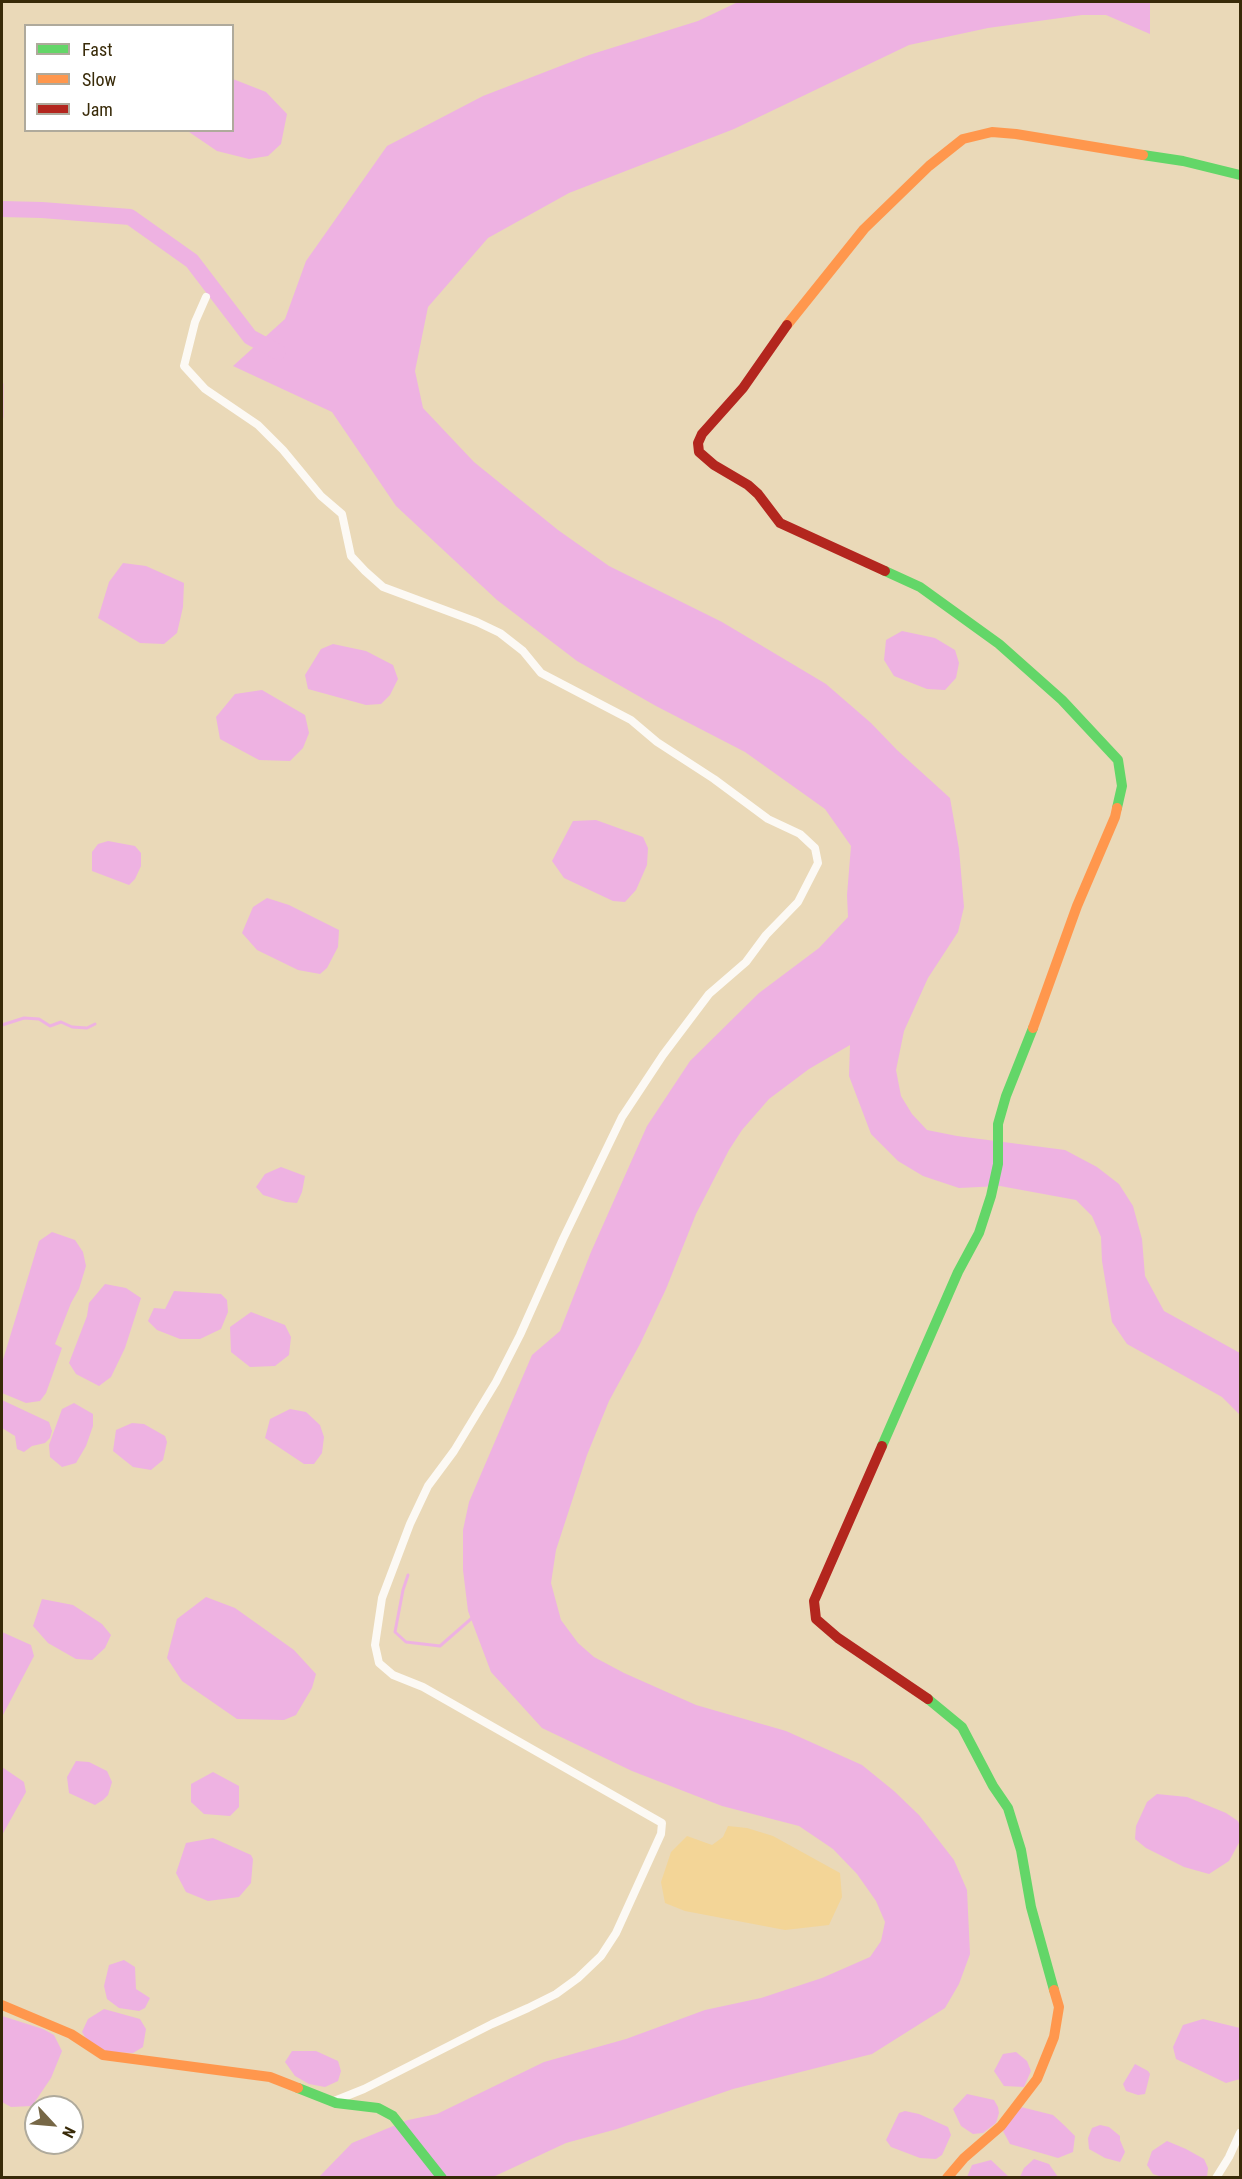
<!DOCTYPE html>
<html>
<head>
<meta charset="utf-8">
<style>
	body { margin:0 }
	#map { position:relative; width:1242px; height:2179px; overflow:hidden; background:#ead9b8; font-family:"Roboto Condensed",sans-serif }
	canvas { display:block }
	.frame { position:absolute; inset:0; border:3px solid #382a08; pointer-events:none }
	.legend { position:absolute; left:24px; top:24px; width:210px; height:108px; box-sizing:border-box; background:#fff; border:2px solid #afaa9c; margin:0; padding:8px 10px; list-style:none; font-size:18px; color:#382a08 }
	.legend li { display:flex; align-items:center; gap:12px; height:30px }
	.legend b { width:30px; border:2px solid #afaa9c }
	.north { position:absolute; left:24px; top:2095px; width:60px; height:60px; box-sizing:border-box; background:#fff; border:2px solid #afaa9c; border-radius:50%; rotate:116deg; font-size:16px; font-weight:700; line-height:24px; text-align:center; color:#382a08 }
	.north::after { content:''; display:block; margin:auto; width:21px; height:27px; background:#766746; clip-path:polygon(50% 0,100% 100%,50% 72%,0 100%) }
</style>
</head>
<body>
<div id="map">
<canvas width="1242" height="2179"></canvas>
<div class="frame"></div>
<ul class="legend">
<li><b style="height:8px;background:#63d668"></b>Fast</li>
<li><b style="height:8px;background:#ff974d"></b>Slow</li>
<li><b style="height:8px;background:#b3261e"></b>Jam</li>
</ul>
<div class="north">N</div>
</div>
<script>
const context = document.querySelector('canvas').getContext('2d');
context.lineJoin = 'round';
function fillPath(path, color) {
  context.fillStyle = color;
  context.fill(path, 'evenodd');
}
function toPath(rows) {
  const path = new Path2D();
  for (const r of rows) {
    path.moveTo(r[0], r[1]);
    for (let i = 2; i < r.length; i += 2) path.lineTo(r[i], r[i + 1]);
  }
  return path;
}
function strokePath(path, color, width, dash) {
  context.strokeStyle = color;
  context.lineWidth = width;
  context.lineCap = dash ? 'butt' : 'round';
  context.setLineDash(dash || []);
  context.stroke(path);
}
fillPath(toPath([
	[728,1826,747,1828,773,1836,840,1873,842,1897,829,1925,785,1930,685,1911,665,1903,661,1882,671,1852,687,1836,712,1845,723,1837]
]), '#f3d597');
fillPath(toPath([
	[738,2,1150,2,1150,34,1106,15,1082,15,988,28,909,45,734,129,569,193,488,238,428,307,415,371,423,408,474,462,558,530,609,566,722,622,826,684,871,723,897,750,950,798,959,849,964,907,958,932,928,978,904,1031,896,1070,901,1096,912,1114,927,1130,957,1136,1065,1150,1097,1167,1119,1184,1133,1206,1142,1239,1145,1276,1164,1311,1240,1353,1240,1415,1222,1397,1127,1344,1112,1322,1102,1261,1101,1237,1092,1216,1076,1200,1000,1186,959,1188,923,1176,898,1161,871,1134,849,1076,850,1045,809,1069,769,1099,742,1130,729,1150,696,1214,666,1289,640,1344,609,1401,587,1455,556,1550,551,1583,561,1620,578,1643,594,1657,624,1673,696,1705,786,1731,862,1765,894,1791,919,1815,954,1860,967,1890,970,1954,959,1984,945,2008,872,2054,733,2089,617,2129,566,2143,493,2177,319,2177,352,2143,408,2120,437,2114,544,2062,626,2039,705,2010,761,1998,822,1978,870,1957,881,1941,885,1922,876,1901,857,1874,833,1849,799,1826,722,1806,632,1771,542,1728,491,1672,468,1611,463,1570,463,1530,469,1502,532,1355,560,1331,591,1252,647,1126,690,1061,759,993,819,948,848,917,847,895,851,846,825,809,745,752,656,706,577,661,497,600,396,506,332,412,233,366,285,319,306,261,387,146,483,96,589,55,698,21],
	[233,79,266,92,287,114,281,144,268,156,249,159,217,151,189,132,189,131,232,130],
	[123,563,146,566,184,583,183,607,177,633,164,644,140,643,98,618,109,582],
	[902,631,935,638,955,650,959,663,956,678,945,690,927,689,894,676,884,660,886,640],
	[333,644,366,651,393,665,398,679,390,695,381,704,366,705,308,689,305,675,321,649],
	[262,690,305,715,309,733,303,748,290,761,259,760,220,739,216,717,235,694],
	[596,820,643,837,648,848,647,865,636,890,625,902,613,901,564,878,552,861,573,821],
	[108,841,135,846,141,853,141,866,135,879,129,885,92,871,92,852,98,844],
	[267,898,289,905,339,930,338,947,327,968,320,974,298,970,257,950,242,933,253,907],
	[281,1167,305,1176,302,1192,297,1203,286,1202,263,1195,256,1187,265,1174],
	[52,1232,75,1240,83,1252,86,1266,79,1289,71,1303,55,1344,62,1348,46,1393,40,1401,26,1403,2,1393,2,1363,39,1241],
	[105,1284,126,1288,141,1298,125,1348,111,1377,99,1386,76,1374,69,1363,87,1316,89,1303],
	[174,1291,221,1294,227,1300,228,1312,221,1329,200,1339,180,1339,157,1330,148,1321,154,1308,165,1309],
	[251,1312,285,1325,291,1337,289,1355,275,1366,250,1367,231,1352,230,1327],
	[2,1400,49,1422,52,1431,50,1438,45,1443,32,1446,24,1452,17,1449,15,1436,2,1428],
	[74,1403,93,1414,93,1426,86,1446,76,1463,62,1467,50,1457,49,1445,62,1409],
	[290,1409,306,1412,320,1425,324,1437,322,1453,314,1464,304,1464,265,1438,270,1419],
	[132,1423,144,1424,165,1436,167,1442,163,1460,151,1470,133,1467,113,1451,116,1430],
	[206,1597,235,1608,294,1650,316,1674,312,1688,296,1715,284,1720,237,1719,182,1681,167,1658,177,1619],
	[42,1599,73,1605,102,1624,111,1635,105,1648,92,1660,76,1659,48,1643,33,1626],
	[2,1632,31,1645,34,1656,2,1717],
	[76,1761,89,1762,107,1771,112,1782,108,1795,103,1800,95,1805,69,1793,67,1777],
	[2,1767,24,1782,26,1792,2,1835],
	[213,1772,239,1786,239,1807,230,1816,204,1814,191,1802,191,1784],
	[1157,1794,1187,1797,1226,1813,1238,1821,1240,1826,1240,1841,1229,1861,1209,1874,1184,1867,1146,1848,1135,1839,1136,1826,1147,1802],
	[213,1838,251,1855,253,1859,251,1883,239,1897,208,1901,186,1892,176,1873,186,1843],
	[124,1960,135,1967,136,1989,150,1998,145,2008,139,2011,119,2008,107,1999,104,1986,109,1965],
	[104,2009,140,2019,146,2029,143,2047,133,2053,108,2052,88,2042,82,2032,88,2019],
	[2,2016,43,2029,54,2035,62,2051,51,2078,32,2106,11,2107,2,2102],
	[1203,2019,1240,2028,1240,2079,1226,2083,1176,2059,1173,2047,1183,2025],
	[292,2051,316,2051,338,2061,341,2071,338,2081,325,2087,309,2084,295,2076,285,2062],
	[1016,2052,1027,2061,1031,2071,1024,2087,1004,2086,994,2071,1003,2054],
	[1135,2064,1148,2071,1150,2074,1145,2094,1138,2095,1126,2091,1123,2084],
	[967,2094,994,2100,998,2107,999,2113,996,2123,983,2133,973,2134,961,2126,953,2109],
	[1021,2107,1053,2115,1064,2125,1075,2136,1073,2152,1058,2158,1010,2144,1003,2131],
	[905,2111,919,2114,948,2127,951,2135,942,2155,936,2159,920,2158,891,2147,886,2140,899,2113],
	[1100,2125,1109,2127,1120,2136,1120,2140,1125,2152,1120,2162,1105,2158,1089,2149,1088,2138,1092,2128],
	[1167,2141,1186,2149,1204,2159,1208,2168,1207,2177,1162,2177,1153,2174,1147,2165,1152,2151],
	[1034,2159,1049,2164,1058,2177,1020,2177,1024,2168],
	[991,2160,1009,2177,967,2177,972,2165]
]), '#eeb2e2');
strokePath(toPath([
	[2,384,2,417],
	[2,1025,24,1018,39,1019,50,1026,61,1022,72,1027,87,1028,95,1024],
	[408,1575,403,1590,395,1632,406,1642,440,1646,472,1618]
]), '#eeb2e2', 3);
strokePath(toPath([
	[2,209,42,210,130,217,192,261,250,337,278,352]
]), '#eeb2e2', 16);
strokePath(toPath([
	[206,297,195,322,184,366,205,389,258,425,283,450,321,496,342,514,351,556,365,571,383,587,477,622,500,633,523,651,541,673,631,720,657,742,714,779,768,819,800,834,815,848,818,863,798,902,766,935,746,962,709,994,663,1055,622,1117,563,1239,520,1335,496,1382,454,1451,428,1486,410,1524,382,1598,375,1645,379,1663,393,1675,423,1687,662,1823,661,1834,616,1933,601,1956,578,1978,556,1994,528,2008,492,2024,364,2089,334,2101],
	[1216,2178,1229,2157,1240,2133]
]), '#fcf9f4', 8);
strokePath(toPath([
	[1143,155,1183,161,1240,175],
	[885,571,920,587,999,644,1062,700,1118,760,1122,786,1117,808],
	[882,1446,958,1272,979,1233,991,1196,998,1164,998,1124,1006,1096,1033,1028],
	[928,1699,962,1727,993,1786,1008,1808,1021,1850,1031,1907,1054,1990],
	[298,2088,336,2103,378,2108,393,2116,442,2178]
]), '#63d668', 10);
strokePath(toPath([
	[787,325,864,229,929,166,963,139,992,132,1016,134,1143,155],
	[1033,1028,1077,906,1115,817,1117,808],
	[2,2005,71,2034,103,2055,270,2077,298,2088],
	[947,2178,964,2158,1001,2126,1037,2079,1054,2037,1059,2007,1054,1990]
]), '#ff974d', 10);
strokePath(toPath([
	[787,325,743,388,702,434,698,443,699,452,714,465,748,485,758,494,780,523,885,571],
	[882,1446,814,1601,816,1619,838,1638,928,1699]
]), '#b3261e', 10);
</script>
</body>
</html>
